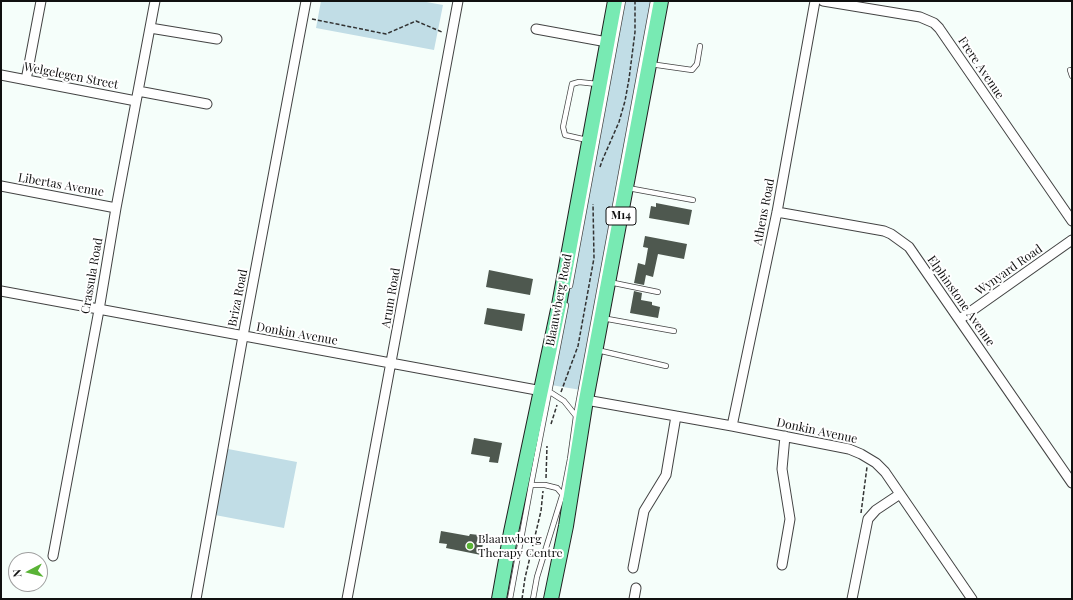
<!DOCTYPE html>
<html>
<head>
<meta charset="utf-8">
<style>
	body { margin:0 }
	#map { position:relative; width:1073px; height:600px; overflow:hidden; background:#f5fefa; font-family:"Playfair Display",serif }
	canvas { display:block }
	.frame { position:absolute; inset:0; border:2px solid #101010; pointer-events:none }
	.north { position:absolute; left:8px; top:552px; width:40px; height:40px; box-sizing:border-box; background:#fff; border:1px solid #9f9f9f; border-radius:50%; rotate:263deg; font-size:11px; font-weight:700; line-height:16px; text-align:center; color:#101010 }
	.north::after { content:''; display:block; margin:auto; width:14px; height:18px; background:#5ab336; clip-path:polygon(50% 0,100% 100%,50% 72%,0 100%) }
</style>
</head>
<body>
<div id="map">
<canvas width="1073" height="600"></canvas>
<div class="frame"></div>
<div class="north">N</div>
</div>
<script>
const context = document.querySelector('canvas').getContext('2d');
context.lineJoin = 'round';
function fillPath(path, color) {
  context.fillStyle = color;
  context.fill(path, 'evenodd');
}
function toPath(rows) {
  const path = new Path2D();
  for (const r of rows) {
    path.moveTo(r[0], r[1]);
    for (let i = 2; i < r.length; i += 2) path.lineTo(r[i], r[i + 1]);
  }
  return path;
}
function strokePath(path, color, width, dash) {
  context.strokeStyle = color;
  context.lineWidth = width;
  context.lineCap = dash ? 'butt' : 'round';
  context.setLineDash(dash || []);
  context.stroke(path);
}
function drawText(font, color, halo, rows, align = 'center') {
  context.font = font + ' "Playfair Display",serif';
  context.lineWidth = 4;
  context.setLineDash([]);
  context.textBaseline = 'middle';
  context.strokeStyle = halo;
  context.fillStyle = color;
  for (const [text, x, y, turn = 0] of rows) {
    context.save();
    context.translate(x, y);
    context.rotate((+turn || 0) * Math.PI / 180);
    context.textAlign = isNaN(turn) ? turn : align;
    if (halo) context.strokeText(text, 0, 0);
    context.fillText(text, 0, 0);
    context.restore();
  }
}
fillPath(toPath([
	[321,1,421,1,443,5,434,50,316,28],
	[625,1,653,1,581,390,551,385],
	[228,449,297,462,284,528,215,515]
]), '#c1dde6');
fillPath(toPath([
	[656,203,692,210,689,225,649,218,651,206,656,207],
	[645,236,687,244,684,259,658,254,653,277,646,275,644,285,634,283,638,263,645,265,648,248,643,247],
	[489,270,533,279,530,295,486,287],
	[634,291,642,293,641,300,652,302,652,305,660,307,658,318,630,313],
	[487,308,525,314,522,331,484,324],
	[474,438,502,443,498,463,489,462,490,457,471,454],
	[441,531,469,536,470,534,479,535,477,542,483,543,481,555,446,548,447,544,439,543]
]), '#4e584f');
const service = toPath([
	[650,64,692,70,697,64,700,46],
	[1070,70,1072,76],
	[587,140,565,135,563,127,572,84,579,82,597,84],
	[628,188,693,200],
	[609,282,658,292],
	[570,286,623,1],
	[602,318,674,331],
	[597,350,666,366],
	[547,392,550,392,564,401,576,416],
	[531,485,545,485,557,488,563,495],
	[563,495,570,459,576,416,653,1],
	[510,599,531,485,566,305],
	[533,599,537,577,563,493]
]);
const minor = toPath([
	[823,1,920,17,934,23,939,28,1072,221],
	[150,28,217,39],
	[536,29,607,42],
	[1,75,136,101],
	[26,80,41,1],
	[138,91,207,104],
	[1,186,116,208],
	[777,212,884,231,891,234,909,247,1072,483],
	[1,291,542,391],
	[960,319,1072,240],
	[586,400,732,426,849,449,861,454,876,463,885,472,972,599],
	[732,426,777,212,815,1],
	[53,556,99,310,116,208,155,1],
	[782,565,790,519,782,469,785,436],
	[633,568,644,511,666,475,676,416],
	[196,599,243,336,306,1],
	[347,599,458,1],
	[634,599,636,588],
	[852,599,868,519,876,510,900,494]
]);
const primary = toPath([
	[499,599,511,532,559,305,615,1],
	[551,599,566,526,586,400,661,1]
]);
strokePath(service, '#434343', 6);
strokePath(minor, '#434343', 11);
strokePath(primary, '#212121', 16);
strokePath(toPath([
	[312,19,386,34,416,21,442,32],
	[600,167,602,161,619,122,625,101,629,79,635,32,635,1],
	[561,392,578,346,594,258,593,204],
	[551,424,557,405],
	[546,478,547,446],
	[861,513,867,467],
	[522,599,525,578,541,511,543,491]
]), '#323232', 1.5, [4, 2]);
strokePath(service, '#fff', 4.5);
strokePath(minor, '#fff', 9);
strokePath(primary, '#78eab3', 14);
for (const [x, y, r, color] of [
	[470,546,4,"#5ab336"]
]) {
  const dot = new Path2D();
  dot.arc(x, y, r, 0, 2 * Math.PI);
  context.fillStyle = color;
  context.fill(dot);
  strokePath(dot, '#fff', 1.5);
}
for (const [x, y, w] of [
	[621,216,30]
]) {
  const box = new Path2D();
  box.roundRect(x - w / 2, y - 9, w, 18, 3);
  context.fillStyle = '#fff';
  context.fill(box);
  strokePath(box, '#101010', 1);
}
drawText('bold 11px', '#101010', null, [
	["M14",621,216]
]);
drawText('12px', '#101010', '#fff', [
	["Frere Avenue",981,68,56],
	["Welgelegen Street",71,76,11],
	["Libertas Avenue",61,185,10],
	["Athens Road",764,212,-79],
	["Wynyard Road",1009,270,-35],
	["Crassula Road",92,276,-80],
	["Briza Road",238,298,-79],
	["Arum Road",391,298,-80],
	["Blaauwberg Road",559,300,-79],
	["Elphinstone Avenue",961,301,55],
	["Donkin Avenue",297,334,10],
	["Donkin Avenue",817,431,12]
]);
drawText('12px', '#101010', '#fff', [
	["Blaauwberg",478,539],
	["Therapy Centre",478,553]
], 'left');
</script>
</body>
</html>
